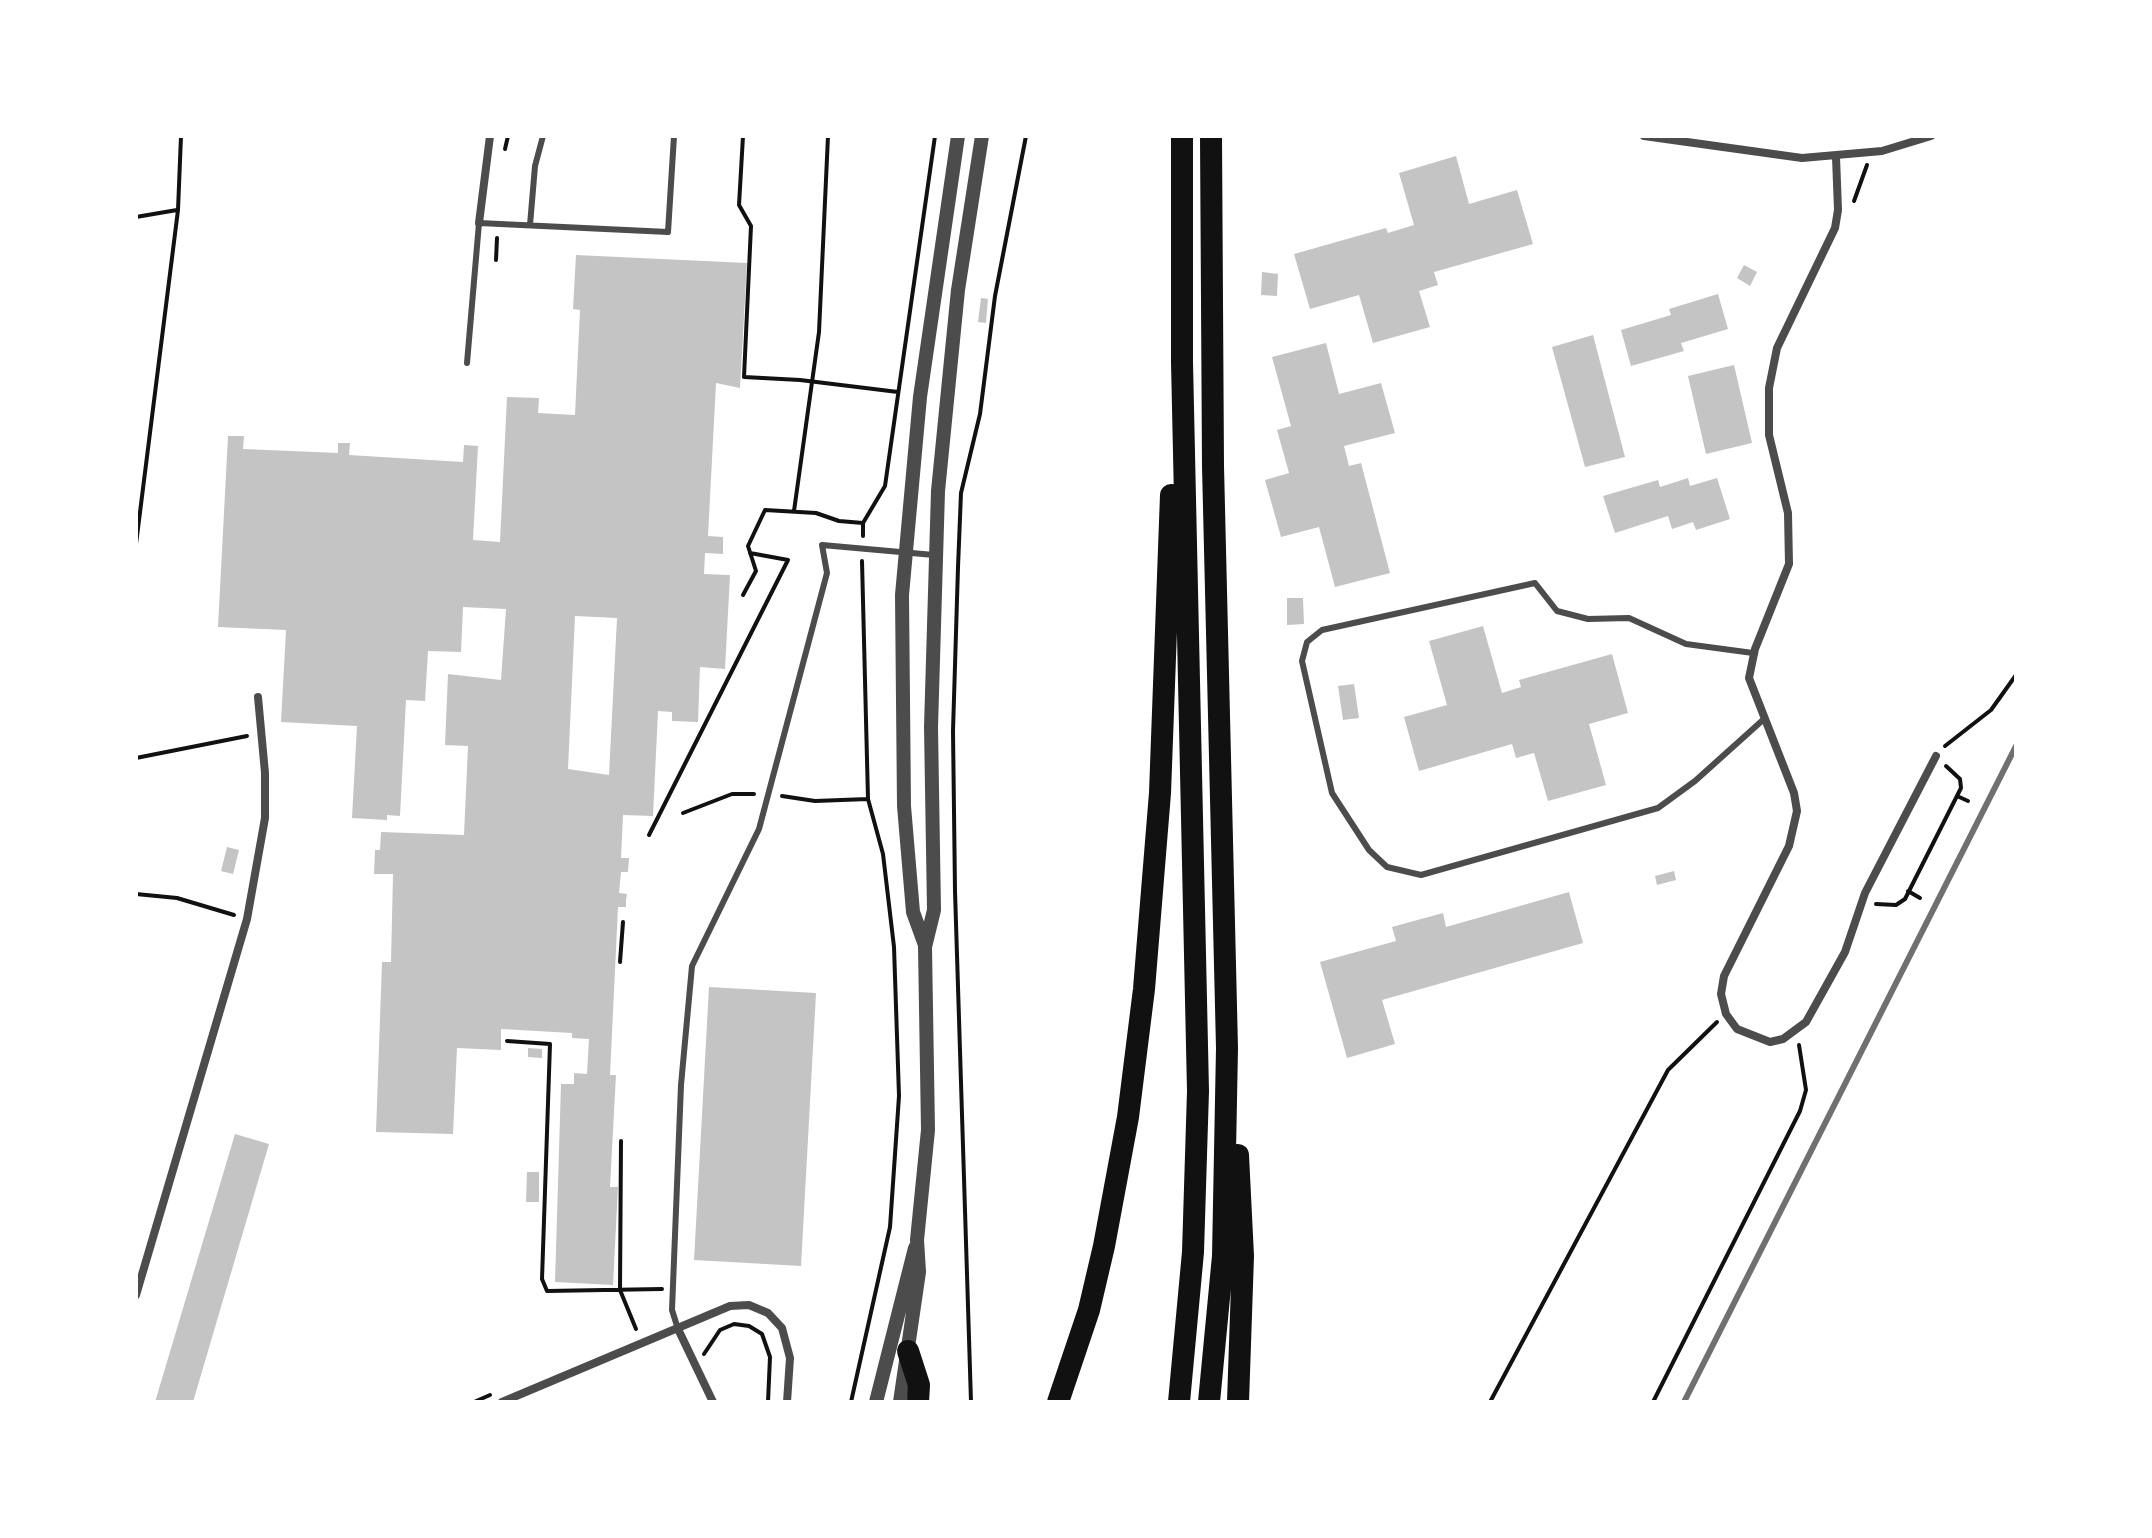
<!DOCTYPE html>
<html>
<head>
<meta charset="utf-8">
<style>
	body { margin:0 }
	#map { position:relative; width:2152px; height:1538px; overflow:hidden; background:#fff; font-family:"Source Serif 4",serif }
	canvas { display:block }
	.frame { position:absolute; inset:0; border:138px solid #fff; pointer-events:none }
</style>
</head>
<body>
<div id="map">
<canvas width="2152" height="1538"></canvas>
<div class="frame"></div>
</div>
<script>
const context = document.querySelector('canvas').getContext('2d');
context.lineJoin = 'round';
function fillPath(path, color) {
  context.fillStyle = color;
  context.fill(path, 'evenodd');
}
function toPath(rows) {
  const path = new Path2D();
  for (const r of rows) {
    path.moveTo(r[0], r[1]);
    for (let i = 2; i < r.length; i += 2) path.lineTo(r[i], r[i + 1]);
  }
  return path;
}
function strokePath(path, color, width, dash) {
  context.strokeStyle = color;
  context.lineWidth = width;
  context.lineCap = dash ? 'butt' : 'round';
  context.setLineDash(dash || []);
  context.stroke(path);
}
fillPath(toPath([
	[1456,156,1469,204,1517,190,1533,244,1434,272,1438,285,1419,291,1430,327,1373,343,1359,295,1310,309,1294,254,1386,228,1388,233,1414,225,1399,173],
	[576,255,747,263,740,388,716,383,708,536,723,537,723,554,705,553,704,574,730,575,725,669,700,667,698,722,672,721,672,712,658,711,653,816,623,815,621,858,629,858,628,872,621,872,619,893,627,894,626,900,626,907,618,907,610,1075,616,1075,610,1187,618,1187,613,1285,555,1282,561,1084,574,1084,574,1073,587,1074,589,1039,572,1038,572,1033,501,1029,501,1050,457,1048,453,1134,376,1132,382,962,391,962,393,874,374,874,375,850,380,850,381,832,464,835,468,746,445,745,448,674,501,680,506,609,463,607,461,652,428,651,425,701,406,700,400,816,387,815,387,820,352,818,357,726,281,722,286,630,218,627,228,436,244,436,243,449,338,453,338,443,350,443,349,455,463,462,464,445,478,446,473,540,500,542,507,397,539,398,538,413,575,415,580,310,573,309],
	[575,616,617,618,609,775,568,769],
	[1744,265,1757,272,1750,286,1737,278],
	[1262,272,1278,274,1277,296,1261,295],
	[1718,294,1728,329,1681,343,1684,351,1631,366,1621,330,1671,315,1669,309],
	[981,298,988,299,986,323,978,322],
	[1593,335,1625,457,1585,467,1552,347],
	[1326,343,1339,394,1381,383,1395,433,1344,446,1349,466,1361,463,1390,573,1335,587,1319,527,1281,537,1265,480,1289,473,1277,430,1291,426,1272,357],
	[1734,365,1752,443,1706,454,1688,376],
	[1688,478,1690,486,1717,478,1730,519,1696,530,1693,522,1672,529,1668,516,1615,533,1603,496,1658,480,1660,487],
	[1287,598,1303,598,1304,624,1287,625],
	[1483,626,1502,693,1521,687,1519,680,1612,654,1628,713,1589,724,1606,785,1548,801,1534,753,1516,758,1512,744,1419,771,1404,717,1447,705,1429,641],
	[1354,684,1359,718,1343,720,1338,686],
	[227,847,239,850,233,874,221,871],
	[1674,871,1676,880,1657,885,1655,876],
	[1569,892,1583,943,1382,1000,1395,1044,1347,1058,1320,962,1396,941,1392,927,1443,913,1446,927],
	[709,987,816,993,801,1266,694,1260],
	[528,1048,542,1049,542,1058,528,1057],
	[235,1134,269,1144,193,1402,155,1402],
	[527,1172,539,1172,539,1202,526,1202]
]), '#c4c4c4');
strokePath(toPath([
	[743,136,739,205,751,226,744,377,800,380,898,392],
	[1798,136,1830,136],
	[505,149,508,136],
	[1854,201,1867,165],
	[136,217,177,210],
	[496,260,497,238],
	[794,511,819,332,828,136],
	[863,536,863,523,885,486,935,136],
	[136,544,178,210,181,136],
	[743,595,756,571,748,546,765,510,816,513,839,521,863,523],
	[1945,746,1991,710,2016,675],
	[136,758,247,736],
	[782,796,815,801,868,799],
	[1957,796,1968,801],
	[683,813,732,794,754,794],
	[649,835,788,560,750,553],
	[1908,891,1920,898],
	[136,894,177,898,234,915],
	[1876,904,1896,905,1905,899,1961,788,1960,779,1946,766],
	[620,962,623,922],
	[507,1041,550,1044,542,1279,547,1291,662,1289],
	[621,1141,620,1290,636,1329],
	[704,1354,720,1330,734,1324,749,1326,762,1334,770,1357,768,1402],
	[474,1402,490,1395],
	[851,1402,890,1227,899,1096,894,947,883,854,868,799,862,561],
	[971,1402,955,891,953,731,958,567,961,493,980,414,995,296,1026,136],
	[1490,1402,1668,1070,1717,1022],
	[1653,1402,1800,1111,1806,1090,1799,1045]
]), '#111', 4);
strokePath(toPath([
	[530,225,535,166,543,136],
	[467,363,479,223,668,232,674,136],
	[1753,653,1686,644,1629,618,1588,619,1557,611,1535,583,1322,630,1307,642,1302,661,1332,793,1369,850,1387,867,1421,875,1658,808,1695,781,1764,719],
	[678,1329,672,1310,681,1085,692,966,759,829,827,573,822,545,934,555]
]), '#4c4c4c', 6);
strokePath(toPath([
	[1644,136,1802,158,1882,151,1931,136],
	[1836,157,1838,210,1835,228,1777,348,1769,388,1769,435,1788,513,1789,564,1755,649,1749,678,1794,793,1797,811,1789,846,1724,976,1721,994,1726,1014,1737,1029,1770,1042,1783,1039,1806,1022,1845,952,1865,893,1936,756],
	[479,223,490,136],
	[136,1295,247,919,265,818,265,773,258,697],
	[678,1329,713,1402],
	[502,1402,730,1306,749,1305,768,1313,782,1328,790,1358,787,1402]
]), '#4c4c4c', 8);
strokePath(toPath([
	[925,945,913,912,904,806,902,595,920,397,958,136],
	[876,1402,915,1248],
	[900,1402,919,1272,917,1240,928,1130,925,947,934,910,931,727,938,491,958,290,982,136]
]), '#4c4c4c', 14);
strokePath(toPath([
	[1238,1155,1243,1256,1238,1402],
	[908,1351,919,1385,918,1402],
	[1058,1402,1089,1310,1104,1246,1128,1117,1144,989,1160,793,1171,495],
	[1179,1402,1193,1252,1198,1091,1182,362,1182,136],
	[1209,1402,1223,1256,1227,1048,1213,466,1211,136]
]), '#111', 22);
strokePath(toPath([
	[1684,1402,2016,746]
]), '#707070', 6);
</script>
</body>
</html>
